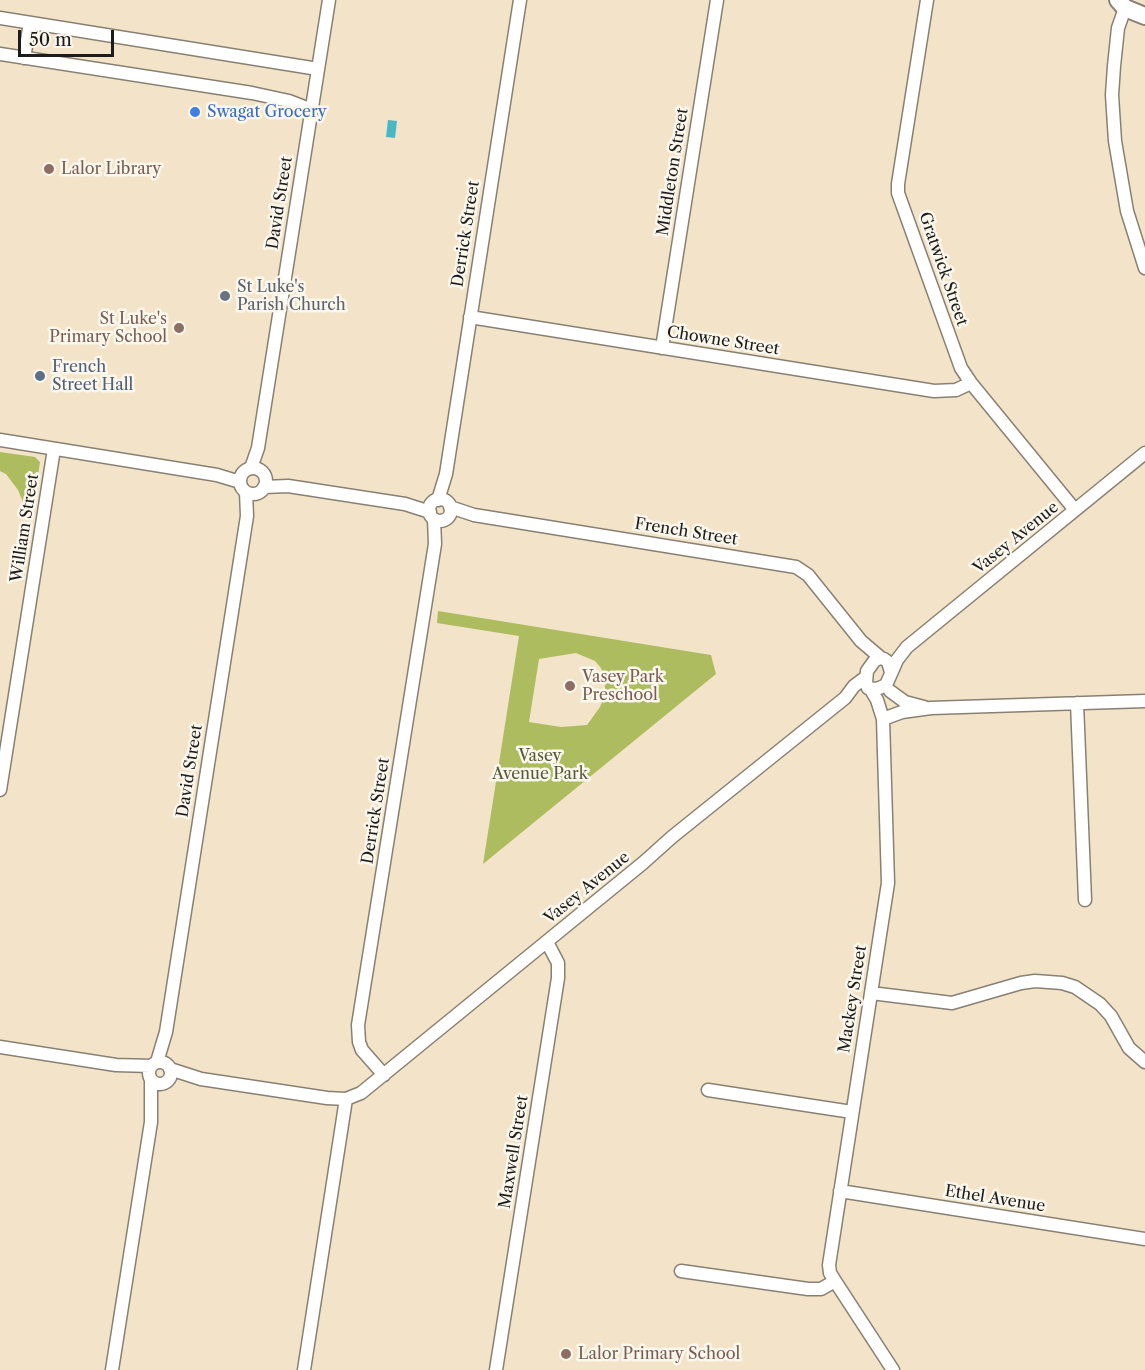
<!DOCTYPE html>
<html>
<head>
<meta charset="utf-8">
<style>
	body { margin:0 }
	#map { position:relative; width:1145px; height:1370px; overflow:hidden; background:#f3e4c9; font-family:"Libre Caslon Text",serif }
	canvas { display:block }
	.scale { position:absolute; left:18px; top:30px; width:96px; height:27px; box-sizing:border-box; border:3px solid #1c1c1c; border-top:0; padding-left:8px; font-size:18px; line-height:21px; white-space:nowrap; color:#1c1c1c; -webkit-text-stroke:4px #fbf7ec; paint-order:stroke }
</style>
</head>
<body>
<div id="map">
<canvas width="1145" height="1370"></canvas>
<div class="scale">50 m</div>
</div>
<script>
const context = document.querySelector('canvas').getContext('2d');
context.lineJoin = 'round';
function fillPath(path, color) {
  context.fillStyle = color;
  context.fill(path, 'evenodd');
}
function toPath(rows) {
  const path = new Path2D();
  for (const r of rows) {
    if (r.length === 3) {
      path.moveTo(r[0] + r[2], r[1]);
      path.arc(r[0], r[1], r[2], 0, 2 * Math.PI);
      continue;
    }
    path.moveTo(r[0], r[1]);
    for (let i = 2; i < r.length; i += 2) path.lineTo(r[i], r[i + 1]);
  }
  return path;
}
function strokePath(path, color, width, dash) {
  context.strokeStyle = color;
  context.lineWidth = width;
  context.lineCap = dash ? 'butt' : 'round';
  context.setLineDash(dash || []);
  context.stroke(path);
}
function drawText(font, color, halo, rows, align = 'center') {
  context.font = font + ' "Libre Caslon Text",serif';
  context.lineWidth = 5;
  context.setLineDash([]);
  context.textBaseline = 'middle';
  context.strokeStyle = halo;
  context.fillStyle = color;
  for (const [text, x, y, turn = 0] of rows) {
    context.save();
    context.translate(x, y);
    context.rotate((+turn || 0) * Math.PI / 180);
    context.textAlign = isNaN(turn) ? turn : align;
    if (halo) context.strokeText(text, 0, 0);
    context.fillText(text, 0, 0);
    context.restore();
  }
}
fillPath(toPath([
	[0,452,35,457,40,462,32,516,26,515,24,504,18,490,6,474,0,471],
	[438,611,711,655,716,674,483,864,519,636,437,623],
	[576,653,595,661,601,668,605,678,605,694,600,707,587,725,561,727,529,722,539,659]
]), '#acbc5f');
fillPath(toPath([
	[388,120,397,121,395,138,386,137]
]), '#49b7c5');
const street = toPath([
	[927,0,898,184,898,193,961,368,971,383,1075,510],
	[1125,8,1118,28,1114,66,1112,95,1115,141,1127,211,1145,268],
	[0,18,318,69],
	[0,54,252,93,289,101,312,110],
	[24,58,30,23],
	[470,317,934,391,956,390,971,383],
	[662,348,717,0],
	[0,440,217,475,240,482],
	[251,468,258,448,329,0],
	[253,481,13],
	[264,487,288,486,405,504,430,512],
	[440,510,11],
	[438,500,446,474,520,0],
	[450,507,474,515,796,567,808,575,861,641,881,658],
	[891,672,888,662,884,659,881,658,875,660,867,671,866,683,868,688,877,689,886,685,897,660,907,647,1145,453],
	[871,690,877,700,883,719,888,883,829,1265,830,1273,835,1281,893,1370],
	[890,691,905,702,924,707],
	[1077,703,1085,900],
	[883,719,902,712,931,708,1145,701],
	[0,790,54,449],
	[871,993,952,1003,1021,983,1035,981,1062,983,1075,987,1100,1004,1111,1016,1129,1048,1145,1062],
	[0,1047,116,1065,151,1066],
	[157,1062,166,1032,247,516,246,492],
	[160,1073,11],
	[170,1069,201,1079,327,1098,346,1099,361,1093,643,863,672,837,845,698,854,686,866,677],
	[384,1075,362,1050,359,1042,358,1025,435,544,434,519],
	[708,1090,852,1112],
	[840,1191,1145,1239],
	[681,1271,808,1289,821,1289,835,1281],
	[112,1370,151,1122,151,1080],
	[304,1370,346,1099],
	[496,1370,558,978,558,963,547,942]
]);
const secondary = toPath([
	[1118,0,1125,8,1145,16]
]);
strokePath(street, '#888072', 15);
strokePath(secondary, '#888072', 20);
strokePath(street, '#fff', 12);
strokePath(secondary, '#fff', 16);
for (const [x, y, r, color] of [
	[195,112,6,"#3f7fe0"],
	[49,169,6,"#8d6e63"],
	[225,296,6,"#6b7280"],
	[179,328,6,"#8d6e63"],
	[40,376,6,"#5c6f8a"],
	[570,686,6,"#8d6e63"],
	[566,1354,6,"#8d6e63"]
]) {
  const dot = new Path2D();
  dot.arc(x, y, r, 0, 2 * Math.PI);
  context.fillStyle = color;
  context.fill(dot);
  strokePath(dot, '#fbf7ec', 2);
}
drawText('16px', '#366cbe', '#fbf7ec', [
	["Swagat Grocery",207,112]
], 'left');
drawText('16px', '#785e54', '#fbf7ec', [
	["Lalor Library",61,169],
	["St Luke's",167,319,"right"],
	["Primary School",167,337,"right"],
	["Vasey Park",582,677],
	["Preschool",582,695],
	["Lalor Primary School",578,1354]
], 'left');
drawText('16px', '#1c1c1c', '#fbf7ec', [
	["Middleton Street",673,172,-81],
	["David Street",280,203,-81],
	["Derrick Street",466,234,-81],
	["Gratwick Street",943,269,71],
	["Chowne Street",723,341,9],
	["William Street",25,528,-81],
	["French Street",686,532,9],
	["Vasey Avenue",1016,538,-39],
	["David Street",190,771,-81],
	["Derrick Street",376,811,-81],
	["Vasey Avenue",587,888,-39],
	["Mackey Street",853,999,-81],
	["Maxwell Street",514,1152,-81],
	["Ethel Avenue",995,1199,9]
]);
drawText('16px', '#5b616d', '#fbf7ec', [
	["St Luke's",237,287],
	["Parish Church",237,305]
], 'left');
drawText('16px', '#4e5e75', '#fbf7ec', [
	["French",52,367],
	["Street Hall",52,385]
], 'left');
drawText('16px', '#565c37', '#fbf7ec', [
	["Vasey",540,756],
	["Avenue Park",540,774]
]);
</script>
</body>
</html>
